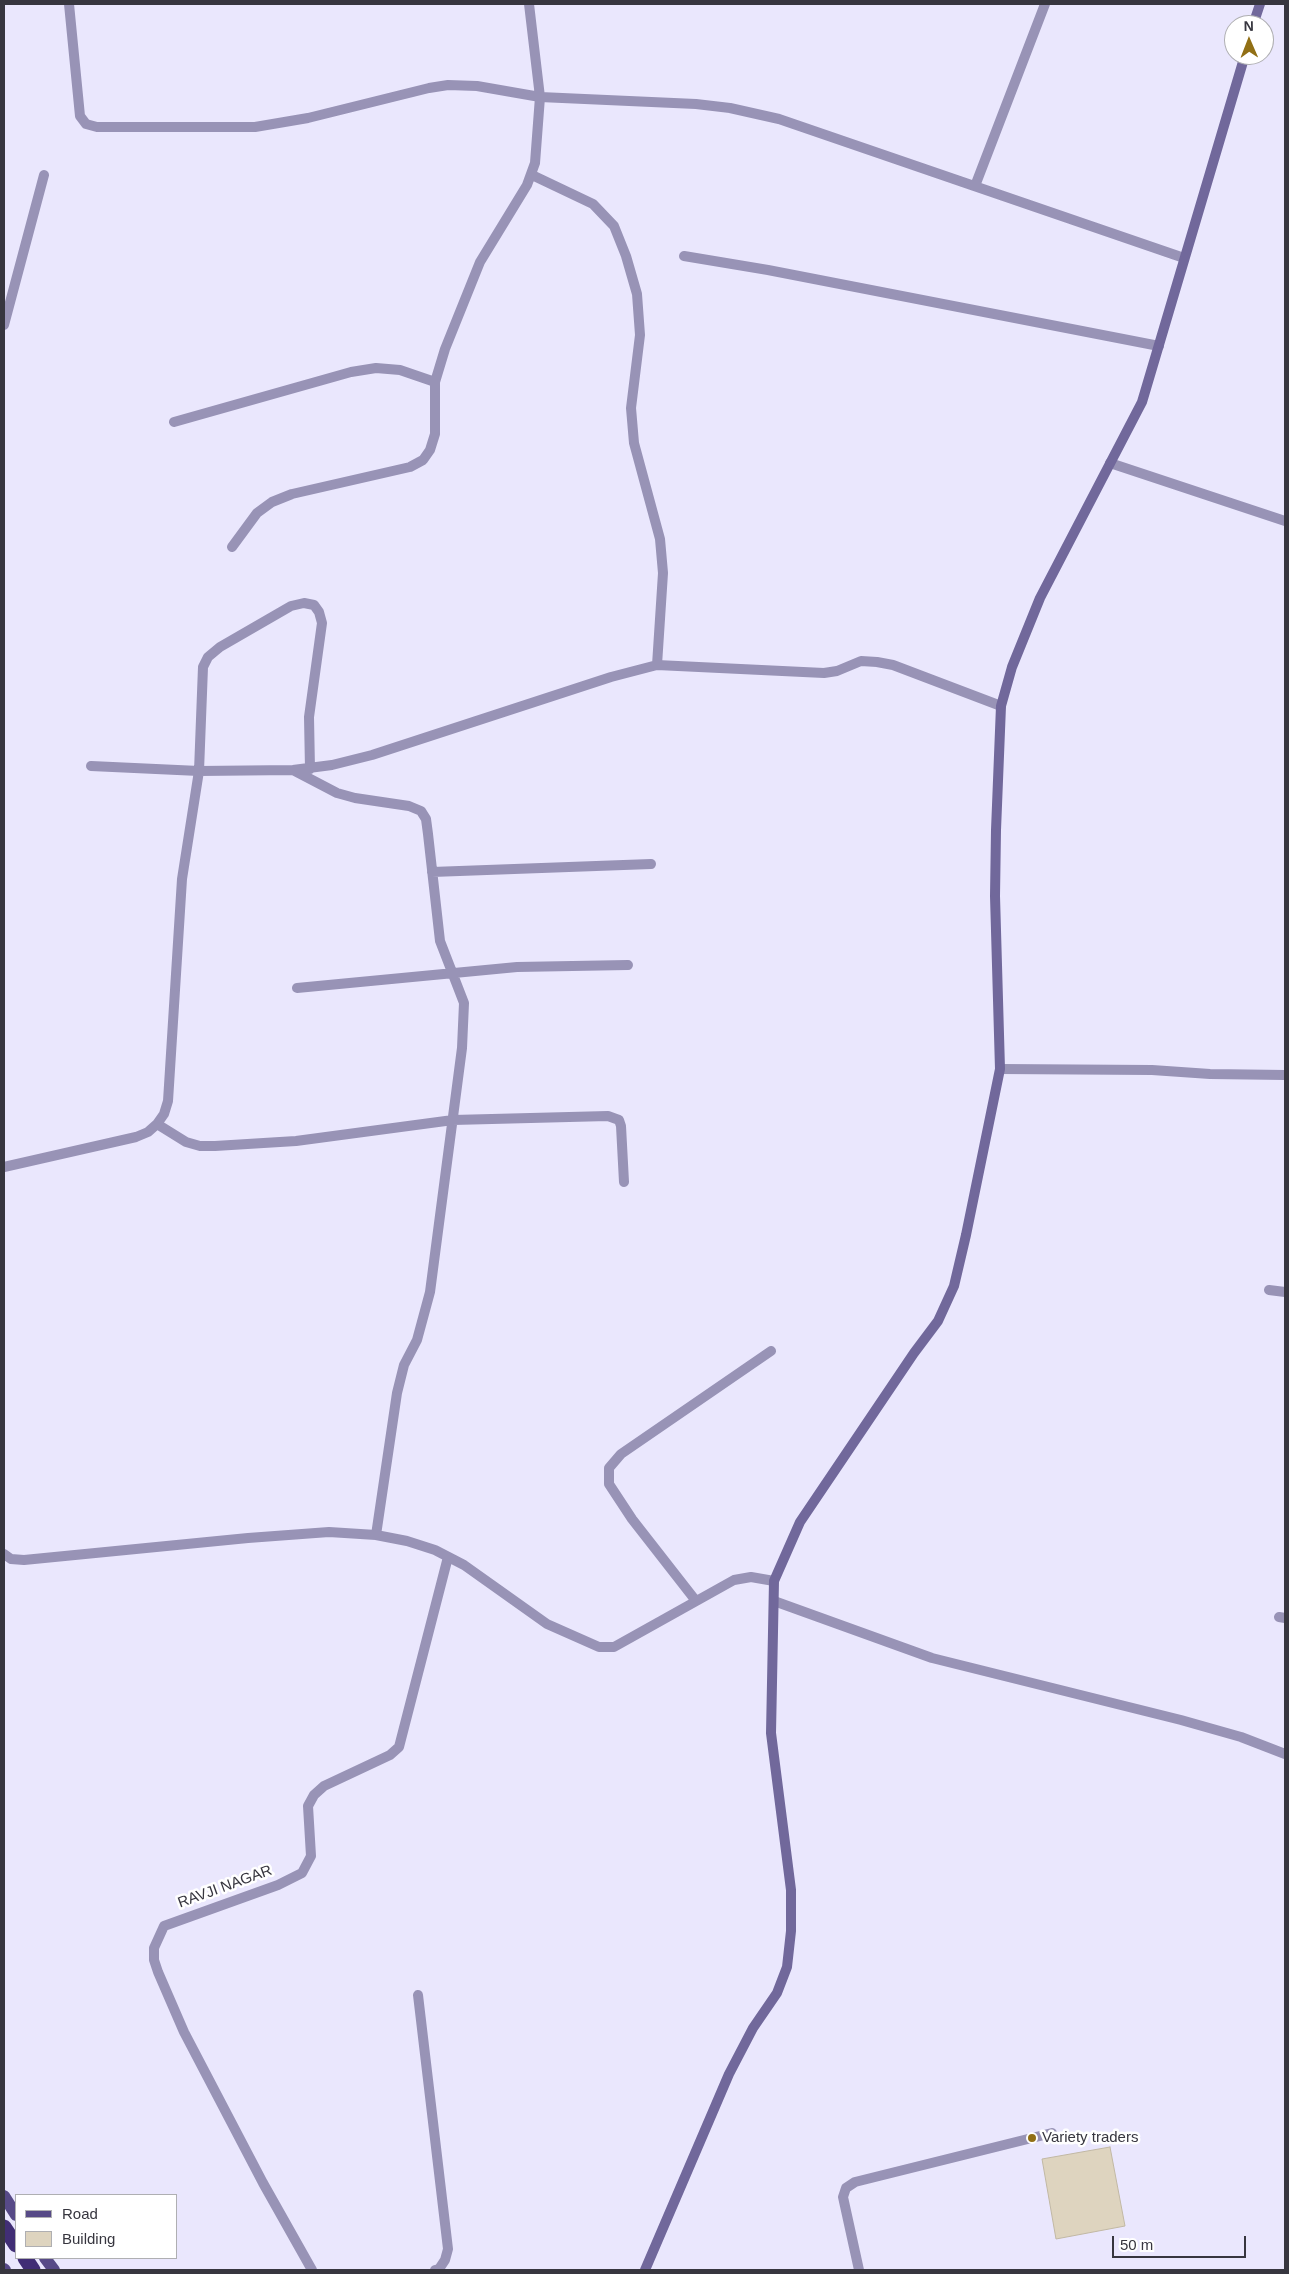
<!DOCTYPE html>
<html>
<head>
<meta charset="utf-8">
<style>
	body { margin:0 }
	#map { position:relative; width:1289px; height:2274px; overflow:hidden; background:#eae7fd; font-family:Helvetica,sans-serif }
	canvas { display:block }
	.frame { position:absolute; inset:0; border:5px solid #37363f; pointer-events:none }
	.legend { position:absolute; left:15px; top:2194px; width:162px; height:65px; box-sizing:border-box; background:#fff; border:1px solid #afafb2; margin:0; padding:6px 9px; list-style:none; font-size:15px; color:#37363f }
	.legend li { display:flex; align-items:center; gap:10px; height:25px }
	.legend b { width:25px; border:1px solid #afafb2 }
	.north { position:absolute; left:1224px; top:15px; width:50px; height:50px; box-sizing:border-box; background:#fff; border:1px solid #afafb2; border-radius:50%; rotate:359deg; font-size:14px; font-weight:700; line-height:20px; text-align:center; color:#37363f }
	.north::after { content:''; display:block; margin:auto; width:18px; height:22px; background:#916f15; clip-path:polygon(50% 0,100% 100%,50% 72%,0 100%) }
	.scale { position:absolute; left:1112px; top:2236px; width:134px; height:22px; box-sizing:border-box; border:2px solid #37363f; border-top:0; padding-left:6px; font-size:15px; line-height:18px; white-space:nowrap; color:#37363f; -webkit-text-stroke:4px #fff; paint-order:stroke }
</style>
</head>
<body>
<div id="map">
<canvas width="1289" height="2274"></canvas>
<div class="frame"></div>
<ul class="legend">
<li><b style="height:6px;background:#574a87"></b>Road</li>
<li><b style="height:14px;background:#ded4bf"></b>Building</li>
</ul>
<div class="north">N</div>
<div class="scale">50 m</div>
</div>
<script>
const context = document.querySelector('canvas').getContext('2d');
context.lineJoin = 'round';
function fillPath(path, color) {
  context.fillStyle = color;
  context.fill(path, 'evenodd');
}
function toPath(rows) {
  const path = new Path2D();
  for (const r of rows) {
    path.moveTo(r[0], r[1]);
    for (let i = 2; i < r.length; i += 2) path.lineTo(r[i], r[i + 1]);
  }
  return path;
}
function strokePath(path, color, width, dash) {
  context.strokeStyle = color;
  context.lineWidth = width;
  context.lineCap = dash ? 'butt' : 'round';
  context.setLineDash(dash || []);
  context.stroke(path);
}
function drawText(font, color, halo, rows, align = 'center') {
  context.font = font + ' Helvetica,sans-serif';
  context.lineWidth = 5;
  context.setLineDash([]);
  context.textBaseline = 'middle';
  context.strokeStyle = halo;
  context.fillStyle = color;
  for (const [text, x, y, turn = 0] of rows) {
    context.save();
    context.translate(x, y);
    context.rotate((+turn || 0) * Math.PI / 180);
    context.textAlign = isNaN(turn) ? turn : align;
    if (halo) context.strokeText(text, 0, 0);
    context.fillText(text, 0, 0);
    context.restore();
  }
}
const building = toPath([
	[1110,2147,1125,2226,1056,2239,1042,2159,1110,2147]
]);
fillPath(building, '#ded4bf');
strokePath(building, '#c1b8a4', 1);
strokePath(toPath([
	[684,256,768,270,1159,346]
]), '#9893b6', 10);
strokePath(toPath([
	[69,4,80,116,86,124,97,127,255,127,308,118,429,88,448,85,477,86,540,97,696,104,730,108,779,119,1184,258],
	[532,175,593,204,614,226,626,256,637,294,640,335,631,408,634,443,660,539,663,573,657,665],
	[975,186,1045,4],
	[4,325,44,175],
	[174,422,351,372,376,368,400,370,435,382],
	[1110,463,1285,521],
	[232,547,257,513,272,502,292,494,410,467,423,460,430,450,435,434,435,382,445,349,480,262,527,185,535,163,540,97,529,4],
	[91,766,199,771,203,667,208,657,220,647,291,606,304,603,314,605,319,612,322,623,309,717,310,769],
	[293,770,337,793,355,798,409,806,421,811,426,819,428,834,440,941,464,1003,462,1048,430,1292,417,1340,404,1365,397,1393,376,1535],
	[432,872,651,864],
	[297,988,517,967,628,965],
	[1000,1069,1152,1070,1210,1074,1285,1075],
	[157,1124,186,1142,200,1146,215,1146,296,1141,453,1120,608,1116,619,1120,621,1126,624,1182],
	[4,1167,136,1137,148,1132,157,1124,164,1114,168,1101,182,879,199,771,293,770,332,765,372,755,611,677,657,665,824,673,837,671,861,661,877,662,893,665,1001,706],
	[1269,1290,1285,1292],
	[4,1554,11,1559,24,1560,248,1538,329,1532,376,1535,407,1541,435,1550,464,1565,547,1624,599,1647,614,1647,734,1580,751,1577,774,1581],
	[696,1601,632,1519,609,1484,609,1468,621,1454,771,1351],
	[774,1601,932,1658,1181,1720,1241,1737,1285,1754],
	[1279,1617,1285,1618],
	[418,1995,448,2249,445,2260,439,2269,435,2270],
	[312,2270,263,2183,184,2032,158,1972,154,1960,154,1948,164,1926,278,1885,302,1873,311,1856,308,1806,314,1795,324,1786,390,1755,399,1747,448,1557],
	[859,2270,843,2197,846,2188,855,2182,1052,2133]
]), '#9893b6', 10);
strokePath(toPath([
	[1253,25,1260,4],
	[645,2270,729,2074,753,2028,777,1993,787,1967,791,1931,791,1890,771,1733,774,1581,800,1522,914,1353,938,1321,954,1286,966,1235,1000,1069,995,896,996,830,1001,706,1012,667,1040,598,1142,402,1245,55]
]), '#71689b', 10);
strokePath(toPath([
	[4,2196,16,2215],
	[45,2258,54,2270],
	[4,2269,5,2270]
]), '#574a87', 12);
strokePath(toPath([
	[4,2227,16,2245],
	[25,2258,33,2270]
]), '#412e75', 15);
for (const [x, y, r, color] of [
	[1032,2138,5,"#916f15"]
]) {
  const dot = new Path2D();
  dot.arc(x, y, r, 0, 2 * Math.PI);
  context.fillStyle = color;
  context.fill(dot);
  strokePath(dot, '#fff', 2);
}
drawText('15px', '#37363f', '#fff', [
	["RAVJI NAGAR",225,1887,-20]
]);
drawText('15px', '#37363f', '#fff', [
	["Variety traders",1042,2138]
], 'left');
</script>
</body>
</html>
